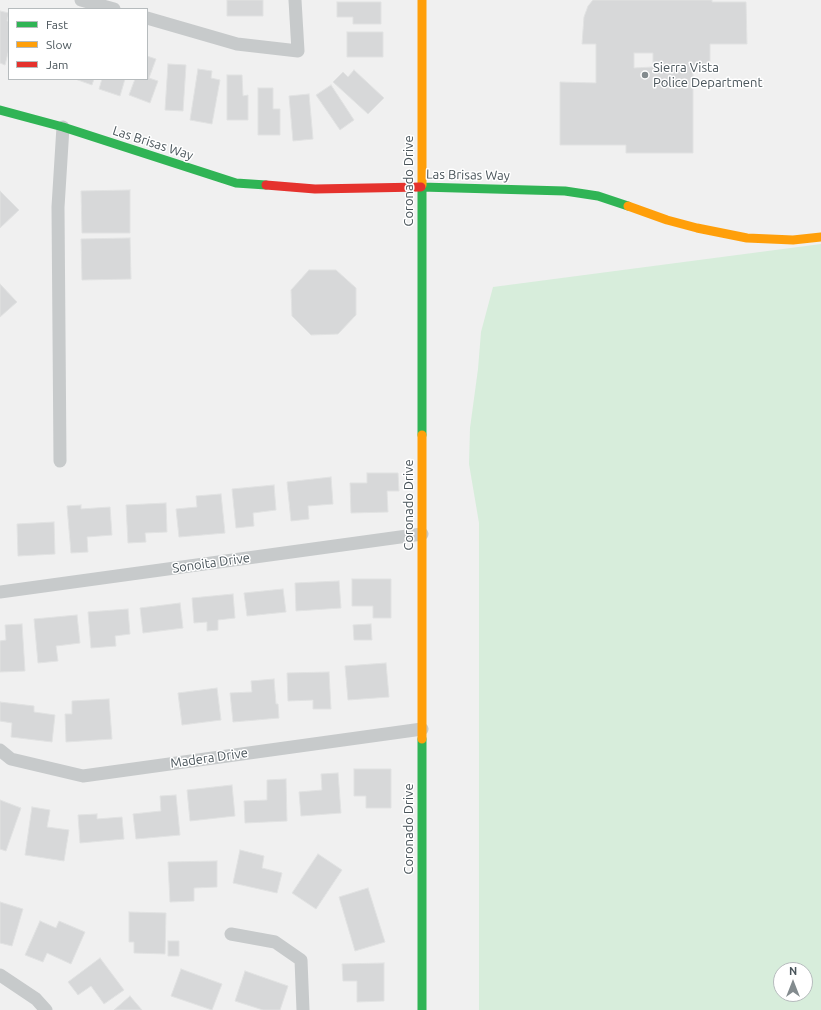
<!DOCTYPE html>
<html>
<head>
<meta charset="utf-8">
<style>
	body { margin:0 }
	#map { position:relative; width:821px; height:1010px; overflow:hidden; background:#f0f0f0; font-family:Ubuntu,sans-serif }
	canvas { display:block }
	.legend { position:absolute; left:8px; top:8px; width:140px; height:72px; box-sizing:border-box; background:#fff; border:1px solid #b6bbbd; margin:0; padding:5px 7px; list-style:none; font-size:12px; color:#49545a }
	.legend li { display:flex; align-items:center; gap:8px; height:20px }
	.legend b { width:20px; border:1px solid #b6bbbd }
	.north { position:absolute; left:773px; top:962px; width:40px; height:40px; box-sizing:border-box; background:#fff; border:1px solid #b6bbbd; border-radius:50%; rotate:0deg; font-size:11px; font-weight:700; line-height:16px; text-align:center; color:#49545a }
	.north::after { content:''; display:block; margin:auto; width:14px; height:18px; background:#838b8e; clip-path:polygon(50% 0,100% 100%,50% 72%,0 100%) }
</style>
</head>
<body>
<div id="map">
<canvas width="821" height="1010"></canvas>
<ul class="legend">
<li><b style="height:5px;background:#30b455"></b>Fast</li>
<li><b style="height:5px;background:#ff9f0a"></b>Slow</li>
<li><b style="height:5px;background:#e5322d"></b>Jam</li>
</ul>
<div class="north">N</div>
</div>
<script>
const context = document.querySelector('canvas').getContext('2d');
context.lineJoin = 'round';
function fillPath(path, color) {
  context.fillStyle = color;
  context.fill(path, 'evenodd');
}
function toPath(rows) {
  const path = new Path2D();
  for (const r of rows) {
    path.moveTo(r[0], r[1]);
    for (let i = 2; i < r.length; i += 2) path.lineTo(r[i], r[i + 1]);
  }
  return path;
}
function strokePath(path, color, width, dash) {
  context.strokeStyle = color;
  context.lineWidth = width;
  context.lineCap = dash ? 'butt' : 'round';
  context.setLineDash(dash || []);
  context.stroke(path);
}
function drawText(font, color, halo, rows, align = 'center') {
  context.font = font + ' Ubuntu,sans-serif';
  context.lineWidth = 3;
  context.setLineDash([]);
  context.textBaseline = 'middle';
  context.strokeStyle = halo;
  context.fillStyle = color;
  for (const [text, x, y, turn = 0] of rows) {
    context.save();
    context.translate(x, y);
    context.rotate((+turn || 0) * Math.PI / 180);
    context.textAlign = isNaN(turn) ? turn : align;
    if (halo) context.strokeText(text, 0, 0);
    context.fillText(text, 0, 0);
    context.restore();
  }
}
fillPath(toPath([
	[821,244,821,1010,479,1010,479,523,469,464,470,428,478,369,481,332,493,287],
	[781,970,805,970,805,994,781,994]
]), '#d7eddb');
const building = toPath([
	[227,0,263,0,263,16,227,16,227,0],
	[593,0,712,0,712,2,746,2,747,44,710,44,710,68,693,68,693,153,626,153,626,145,560,145,560,82,596,83,596,44,582,44,584,17,588,6,593,0],
	[634,53,653,53,653,67,634,68,634,53],
	[337,2,381,2,381,24,353,24,353,17,337,17,337,2],
	[0,11,9,13,7,21,9,21,9,49,5,65,0,63,0,11],
	[347,32,383,32,383,57,347,57,347,32],
	[147,56,156,59,149,78,158,81,150,103,129,95,135,79,147,79,147,56],
	[168,64,186,65,183,111,165,110,168,64],
	[198,69,212,71,211,78,220,80,212,124,190,120,198,69],
	[354,70,384,98,368,114,333,82,343,72,348,77,354,70],
	[227,75,242,75,243,96,248,95,248,120,227,120,227,75],
	[75,79,94,79,92,85,75,79],
	[102,79,125,79,120,96,99,89,102,79],
	[331,85,354,120,340,130,316,95,331,85],
	[258,88,273,88,273,109,280,109,280,135,258,135,258,88],
	[309,94,313,139,293,141,289,96,309,94],
	[130,190,130,233,82,233,81,191,130,190],
	[0,191,19,210,0,228,0,191],
	[130,238,131,279,82,280,81,239,130,238],
	[309,270,336,270,356,288,356,315,338,334,311,335,292,316,291,290,309,270],
	[0,284,17,302,0,317,0,284],
	[367,473,398,473,399,491,387,491,388,512,351,513,350,483,367,483,367,473],
	[331,477,333,504,308,506,309,519,291,521,287,482,331,477],
	[274,485,276,510,253,513,254,526,236,528,232,489,274,485],
	[221,494,225,533,179,537,176,509,197,507,196,496,221,494],
	[166,503,167,532,145,533,146,542,128,543,126,505,166,503],
	[81,505,81,509,110,507,112,535,87,537,88,552,71,553,67,506,81,505],
	[54,522,55,554,18,556,17,524,54,522],
	[352,579,391,579,391,618,373,618,373,606,352,606,352,579],
	[339,581,341,608,296,611,295,583,339,581],
	[283,589,286,612,247,616,244,593,283,589],
	[233,594,235,618,218,620,218,630,207,631,207,622,194,623,192,598,233,594],
	[180,603,183,628,143,633,140,608,180,603],
	[128,609,130,634,115,636,116,646,91,648,88,612,128,609],
	[77,615,80,643,56,646,58,661,38,663,34,619,77,615],
	[22,624,25,671,0,672,0,641,6,640,5,625,22,624],
	[371,624,372,640,354,640,353,625,371,624],
	[386,663,389,697,348,700,345,666,386,663],
	[329,672,331,709,313,709,313,700,288,701,287,673,329,672],
	[274,679,276,704,278,704,279,718,233,722,230,693,252,692,251,681,274,679],
	[217,688,221,720,182,725,178,693,217,688],
	[109,699,112,739,66,742,65,714,72,714,72,701,109,699],
	[0,702,34,706,34,712,55,715,52,742,11,737,12,723,0,721,0,702],
	[354,769,391,769,391,808,366,808,366,796,354,796,354,769],
	[338,773,341,813,301,816,299,792,322,790,321,774,338,773],
	[286,779,287,821,245,823,244,801,267,800,267,780,286,779],
	[232,785,235,816,190,821,187,790,232,785],
	[176,795,180,835,136,839,133,814,161,811,160,796,176,795],
	[0,800,21,808,6,851,0,849,0,800],
	[32,807,50,810,47,827,69,830,64,861,25,855,32,807],
	[97,814,97,819,122,817,124,839,80,843,78,815,97,814],
	[240,850,264,856,262,868,282,873,277,893,233,883,240,850],
	[318,854,342,870,316,909,292,893,318,854],
	[217,861,217,887,194,888,194,901,170,902,168,862,217,861],
	[368,888,385,942,355,951,339,897,368,888],
	[0,902,23,909,12,946,0,943,0,902],
	[129,912,166,913,165,954,134,953,134,942,129,942,129,912],
	[40,921,56,928,59,921,85,932,71,964,47,953,43,962,25,955,40,921],
	[168,941,179,941,179,956,168,956,168,941],
	[100,958,124,990,104,1004,91,986,78,995,68,982,100,958],
	[384,963,384,1001,357,1002,357,981,343,981,342,964,384,963],
	[181,969,222,984,212,1010,171,996,181,969],
	[245,971,288,986,280,1010,263,1010,235,1001,245,971],
	[130,996,142,1010,114,1010,130,996]
]);
fillPath(building, '#d7d8d9');
strokePath(building, '#e1e2e2', 1);
strokePath(toPath([
	[81,0,114,9],
	[147,18,237,44,298,51,295,0],
	[60,461,58,207,63,127],
	[0,592,422,534],
	[0,750,11,759,83,776,422,729],
	[231,934,275,942,301,960,303,1010],
	[0,975,36,999,46,1010]
]), '#c7cacb', 13);
strokePath(toPath([
	[0,110,63,127,236,183,266,185],
	[422,185,422,435],
	[421,187,565,191,598,196,628,206],
	[422,739,422,1010]
]), '#30b455', 9);
strokePath(toPath([
	[422,0,422,185],
	[628,206,667,220,697,228,747,238,793,240,821,237],
	[422,435,422,739]
]), '#ff9f0a', 9);
strokePath(toPath([
	[266,185,315,189,421,187]
]), '#e5322d', 9);
for (const [x, y, r, color] of [
	[645,75,4,"#838b8e"]
]) {
  const dot = new Path2D();
  dot.arc(x, y, r, 0, 2 * Math.PI);
  context.fillStyle = color;
  context.fill(dot);
  strokePath(dot, '#fff', 1.5);
}
drawText('13px', '#49545a', '#fff', [
	["Sierra Vista",653,68],
	["Police Department",653,83]
], 'left');
drawText('13px', '#49545a', '#fff', [
	["Las Brisas Way",153,143,18],
	["Las Brisas Way",468,175,1],
	["Coronado Drive",409,181,-90],
	["Coronado Drive",409,505,-90],
	["Sonoita Drive",211,563,-8],
	["Madera Drive",209,758,-8],
	["Coronado Drive",409,829,-90]
]);
</script>
</body>
</html>
